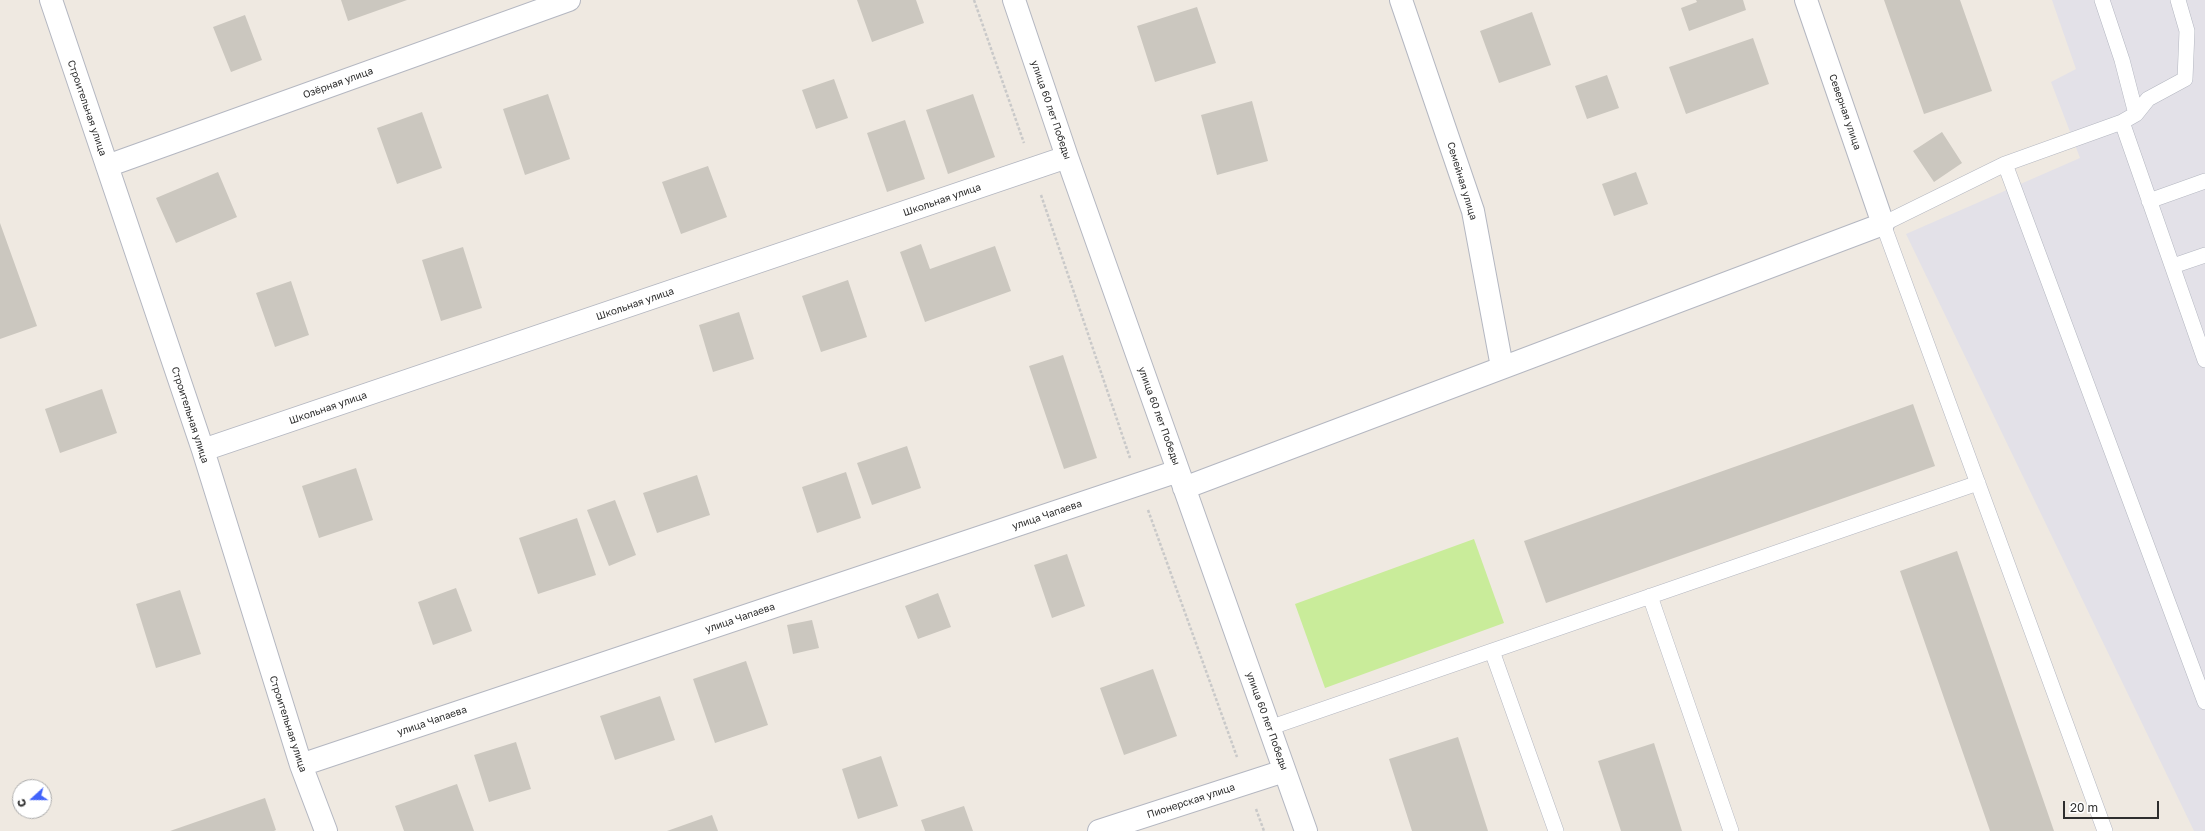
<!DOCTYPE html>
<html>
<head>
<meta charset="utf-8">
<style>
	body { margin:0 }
	#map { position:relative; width:2205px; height:831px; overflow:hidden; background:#efe9e1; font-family:"Golos Text",sans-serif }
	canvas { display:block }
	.north { position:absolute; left:12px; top:779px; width:40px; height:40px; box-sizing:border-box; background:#fff; border:1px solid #ababab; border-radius:50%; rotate:249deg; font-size:11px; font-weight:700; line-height:16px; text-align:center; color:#2e2e2e }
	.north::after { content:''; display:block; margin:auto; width:14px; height:18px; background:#4264fb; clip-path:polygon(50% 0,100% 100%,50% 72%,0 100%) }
	.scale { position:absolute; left:2063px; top:801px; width:96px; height:18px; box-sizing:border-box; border:2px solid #2e2e2e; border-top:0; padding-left:5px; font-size:12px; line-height:14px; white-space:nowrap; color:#2e2e2e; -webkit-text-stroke:3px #fff; paint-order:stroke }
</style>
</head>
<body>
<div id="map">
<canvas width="2205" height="831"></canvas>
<div class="north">С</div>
<div class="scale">20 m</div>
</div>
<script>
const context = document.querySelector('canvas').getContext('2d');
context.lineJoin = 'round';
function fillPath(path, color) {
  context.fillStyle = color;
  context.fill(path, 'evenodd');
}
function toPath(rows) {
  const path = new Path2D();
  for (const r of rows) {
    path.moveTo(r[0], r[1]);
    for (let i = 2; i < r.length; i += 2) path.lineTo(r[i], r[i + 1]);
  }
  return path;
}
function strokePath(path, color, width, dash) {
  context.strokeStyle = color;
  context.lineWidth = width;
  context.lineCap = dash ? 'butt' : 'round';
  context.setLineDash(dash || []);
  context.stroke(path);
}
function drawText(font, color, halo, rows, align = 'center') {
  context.font = font + ' "Golos Text",sans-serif';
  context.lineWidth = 3;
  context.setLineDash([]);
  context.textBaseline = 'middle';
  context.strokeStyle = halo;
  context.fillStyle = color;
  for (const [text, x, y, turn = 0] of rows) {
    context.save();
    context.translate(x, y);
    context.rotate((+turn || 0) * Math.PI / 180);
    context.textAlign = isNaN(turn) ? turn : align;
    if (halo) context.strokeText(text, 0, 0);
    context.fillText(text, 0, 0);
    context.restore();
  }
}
fillPath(toPath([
	[2052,0,2205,0,2205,831,2194,831,1906,234,2080,158,2051,82,2076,69]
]), '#e3e1e8');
fillPath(toPath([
	[1474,539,1504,623,1325,688,1295,604]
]), '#c9ec9a');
fillPath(toPath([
	[341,0,407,0,348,21],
	[857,0,916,0,924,23,872,42],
	[1696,0,1743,0,1746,10,1689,31,1681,8,1697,2],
	[1884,0,1960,0,1992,91,1924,114],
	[1197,7,1216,63,1155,82,1137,26],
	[1532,12,1551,65,1499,83,1480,31],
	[245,15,262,60,231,72,213,27],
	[1753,38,1769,84,1686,114,1669,67],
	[1607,75,1619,108,1587,119,1575,86],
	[834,79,848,118,816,129,802,90],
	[548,94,570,159,525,175,503,109],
	[973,94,995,157,948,174,926,110],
	[1252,101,1268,161,1217,175,1201,115],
	[422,112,442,168,397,184,377,128],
	[905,120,925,179,887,192,867,133],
	[1942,132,1962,163,1934,182,1913,151],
	[708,166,727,217,681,234,662,182],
	[218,172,237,217,176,243,156,198],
	[1636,172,1648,204,1614,216,1602,184],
	[0,223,37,326,0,339],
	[921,244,930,269,995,246,1011,291,925,322,900,252],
	[463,247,482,308,441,321,422,260],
	[848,280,867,337,821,352,802,296],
	[291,281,309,335,275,347,256,293],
	[739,312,754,359,713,372,699,325],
	[1063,355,1097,458,1064,469,1029,366],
	[102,389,117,433,60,453,45,409],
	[1913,404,1935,466,1546,603,1524,541],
	[907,446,921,488,872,505,857,463],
	[356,468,373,520,319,538,302,486],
	[846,472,861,518,817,533,802,487],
	[697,475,710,515,657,533,643,493],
	[615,500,636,555,609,566,587,510],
	[577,518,596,575,538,594,519,538],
	[1957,551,2054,831,1990,831,1900,571],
	[1067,554,1085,606,1052,618,1034,565],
	[456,588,472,631,433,645,418,602],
	[180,590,201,654,156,668,136,604],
	[938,593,951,627,918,639,905,606],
	[812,620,819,648,793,654,787,625],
	[746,661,768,725,715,743,693,679],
	[1153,669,1177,736,1124,755,1100,688],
	[660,696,675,740,615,760,600,716],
	[1458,737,1488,831,1412,831,1389,759],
	[516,742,531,789,489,802,474,755],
	[1654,743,1682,831,1621,831,1598,761],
	[881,756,898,806,858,819,842,769],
	[457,784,474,831,404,831,395,806],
	[265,798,276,830,274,831,170,831],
	[964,806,973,831,925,831,921,820],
	[712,815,718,831,667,831]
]), '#cbc7bf');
const lane = toPath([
	[2102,0,2122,60,2136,114],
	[2122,122,2205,360],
	[2005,164,2205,702],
	[2149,201,2205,181],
	[2173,266,2205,255],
	[1650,596,1731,831],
	[1492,651,1556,831],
	[1269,728,1978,483],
	[2105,831,1883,224,2005,164,2122,122,2136,114,2148,99,2185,79,2187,31,2178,0]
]);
const street = toPath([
	[51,0,203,450,301,765,326,831],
	[1014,0,1067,157,1306,831],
	[1401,0,1473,211,1502,367],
	[107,166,569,0],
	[203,450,1067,157],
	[1184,488,1883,224,1806,0],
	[301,765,1178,471],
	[1099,831,1284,771]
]);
strokePath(lane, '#b4b7c1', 16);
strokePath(street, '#b4b7c1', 24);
strokePath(toPath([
	[974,0,1024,143],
	[1041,195,1130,458],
	[1148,510,1237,757],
	[1256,809,1264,831]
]), '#c9c9c9', 2.5, [3, 2]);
strokePath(lane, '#fff', 15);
strokePath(street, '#fff', 22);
drawText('10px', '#2e2e2e', '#fff', [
	["Озёрная улица",338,83,-20],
	["Строительная улица",87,108,71],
	["улица 60 лет Победы",1051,110,71],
	["Северная улица",1845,112,71],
	["Семейная улица",1462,181,73],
	["Школьная улица",942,200,-19],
	["Школьная улица",635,304,-19],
	["Школьная улица",328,408,-19],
	["Строительная улица",190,415,72],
	["улица 60 лет Победы",1159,416,70],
	["улица Чапаева",1047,515,-19],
	["улица Чапаева",740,618,-19],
	["улица Чапаева",432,721,-19],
	["улица 60 лет Победы",1267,721,70],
	["Строительная улица",288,724,72],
	["Пионерская улица",1191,801,-18]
]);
</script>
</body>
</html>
